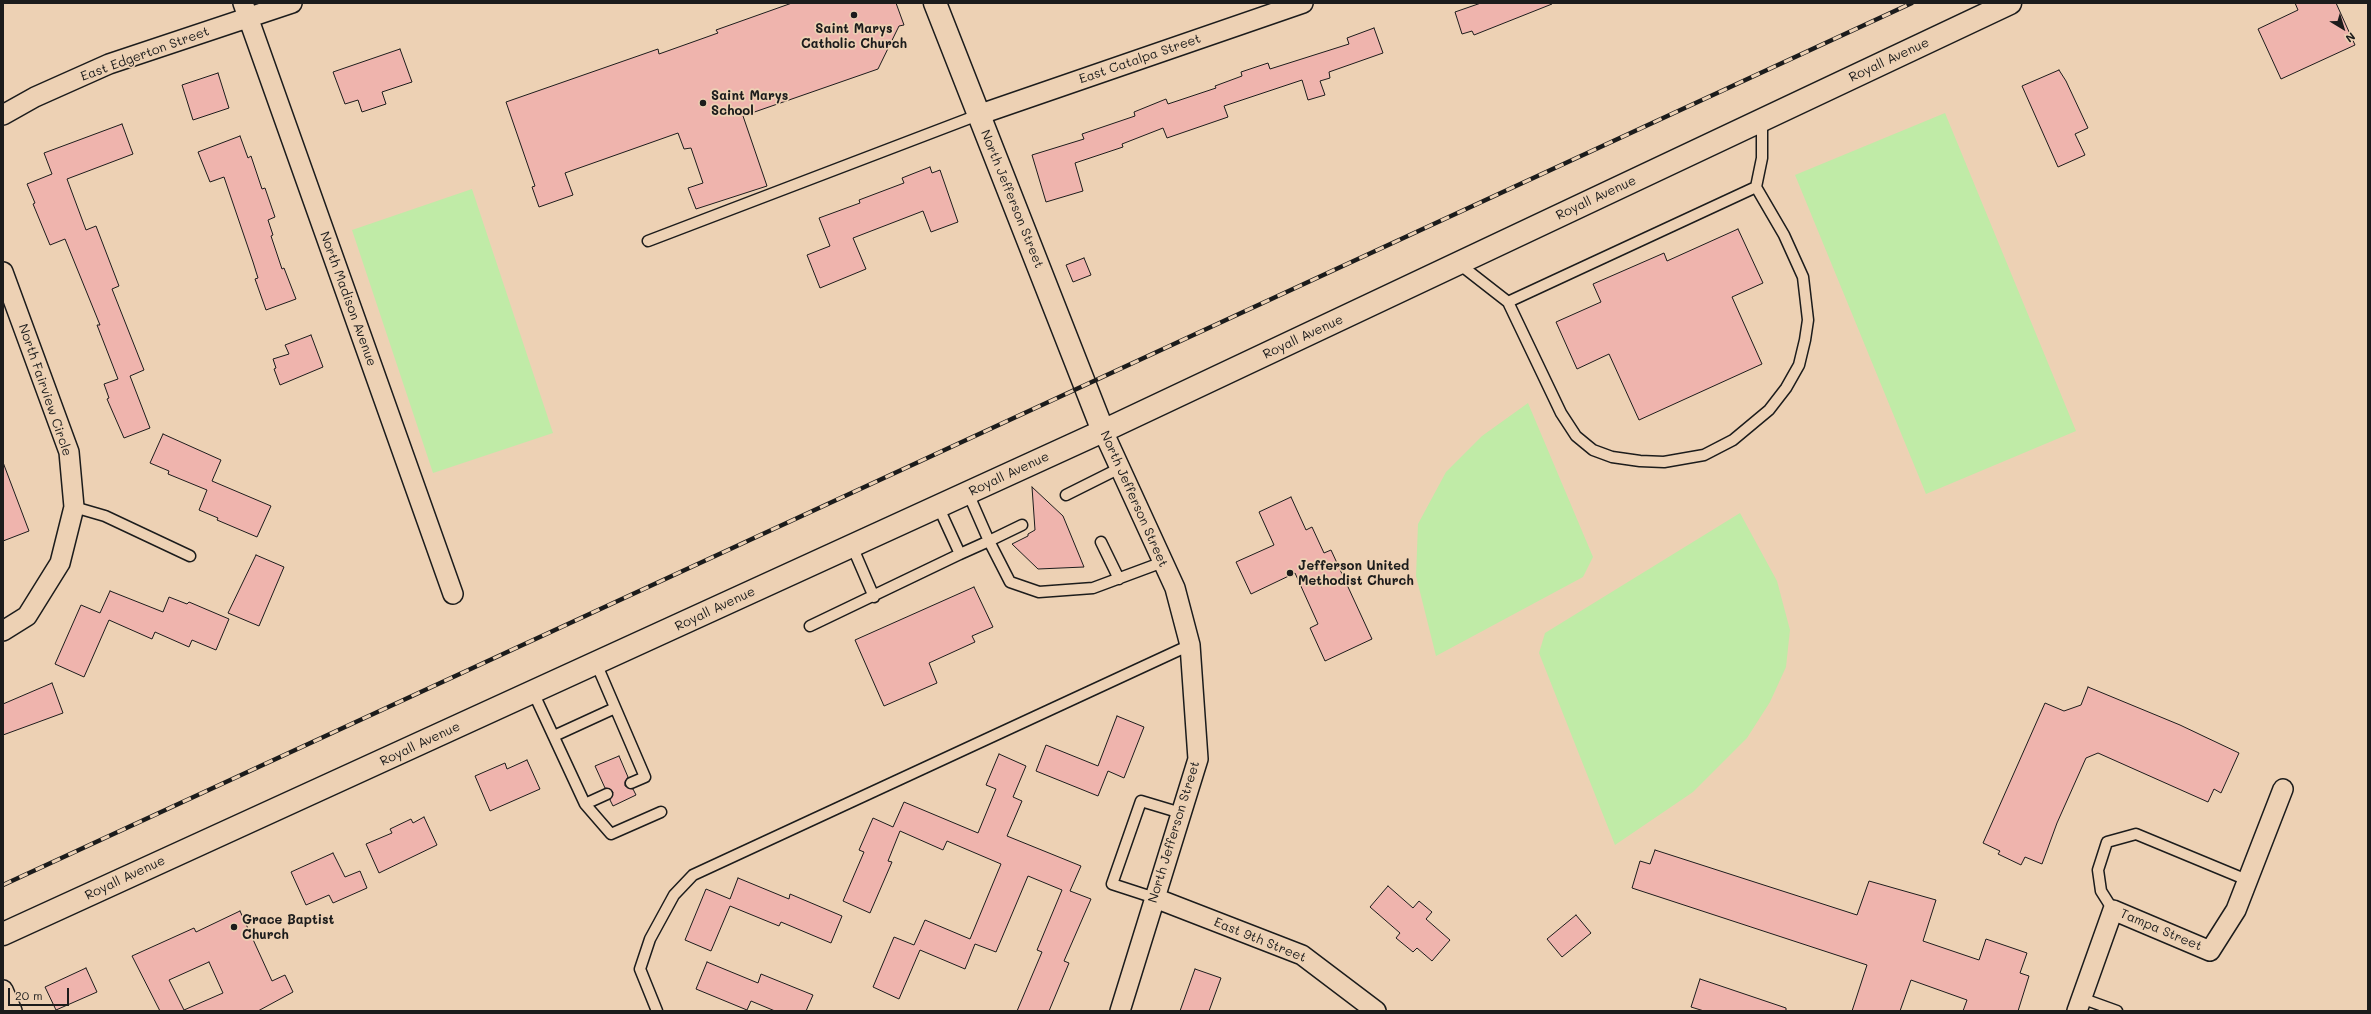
<!DOCTYPE html>
<html>
<head>
<meta charset="utf-8">
<style>
	body { margin:0 }
	#map { position:relative; width:2371px; height:1014px; overflow:hidden; background:#edd1b4; font-family:Mali,sans-serif }
	canvas { display:block }
	.frame { position:absolute; inset:0; border:4px solid #1c1c1c; pointer-events:none }
	.north { position:absolute; left:2323px; top:8px; width:40px; height:40px; -webkit-text-stroke:3px #edd1b4; paint-order:stroke; rotate:142deg; font-size:11px; font-weight:700; line-height:16px; text-align:center; color:#1c1c1c }
	.north::after { content:''; display:block; margin:auto; width:14px; height:18px; background:#1c1c1c; clip-path:polygon(50% 0,100% 100%,50% 72%,0 100%) }
	.scale { position:absolute; left:8px; top:988px; width:61px; height:18px; box-sizing:border-box; border:2px solid #1c1c1c; border-top:0; padding-left:5px; font-size:12px; line-height:14px; white-space:nowrap; color:#1c1c1c; -webkit-text-stroke:3px #edd1b4; paint-order:stroke }
</style>
</head>
<body>
<div id="map">
<canvas width="2371" height="1014"></canvas>
<div class="frame"></div>
<div class="north">N</div>
<div class="scale">20 m</div>
</div>
<script>
const context = document.querySelector('canvas').getContext('2d');
context.lineJoin = 'round';
function fillPath(path, color) {
  context.fillStyle = color;
  context.fill(path, 'evenodd');
}
function toPath(rows) {
  const path = new Path2D();
  for (const r of rows) {
    path.moveTo(r[0], r[1]);
    for (let i = 2; i < r.length; i += 2) path.lineTo(r[i], r[i + 1]);
  }
  return path;
}
function strokePath(path, color, width, dash) {
  context.strokeStyle = color;
  context.lineWidth = width;
  context.lineCap = dash ? 'butt' : 'round';
  context.setLineDash(dash || []);
  context.stroke(path);
}
function drawText(font, color, halo, rows, align = 'center') {
  context.font = font + ' Mali,sans-serif';
  context.lineWidth = 3.5;
  context.setLineDash([]);
  context.textBaseline = 'middle';
  context.strokeStyle = halo;
  context.fillStyle = color;
  for (const [text, x, y, turn = 0] of rows) {
    context.save();
    context.translate(x, y);
    context.rotate((+turn || 0) * Math.PI / 180);
    context.textAlign = isNaN(turn) ? turn : align;
    if (halo) context.strokeText(text, 0, 0);
    context.fillText(text, 0, 0);
    context.restore();
  }
}
fillPath(toPath([
	[1945,113,2076,431,1926,494,1795,175],
	[472,189,553,433,433,473,352,230],
	[1528,403,1593,557,1583,577,1436,656,1416,576,1418,524,1446,472,1482,436],
	[1740,513,1777,581,1790,630,1786,667,1770,702,1747,738,1693,792,1615,845,1539,653,1545,633]
]), '#c0eba7');
const building = toPath([
	[792,3,896,3,904,25,899,26,878,69,743,116,767,186,696,209,688,188,703,183,691,148,684,149,678,133,565,173,573,195,539,207,532,187,535,186,506,102,658,49,659,54,718,33,716,30,792,3],
	[1481,3,1551,3,1552,4,1474,35,1472,31,1462,34,1455,12,1481,3],
	[2295,3,2336,3,2355,45,2281,79,2258,29,2298,10,2295,3],
	[1374,28,1383,53,1329,72,1330,78,1320,81,1325,95,1308,100,1302,80,1224,106,1228,117,1167,138,1163,128,1122,144,1123,147,1075,163,1083,191,1046,202,1032,155,1084,139,1082,134,1135,116,1134,112,1166,99,1168,104,1216,88,1215,86,1242,76,1241,72,1268,63,1270,69,1349,44,1347,38,1374,28],
	[400,49,412,82,382,92,386,104,362,112,358,100,345,104,333,72,400,49],
	[2059,70,2066,81,2088,128,2075,134,2085,155,2058,167,2022,86,2059,70],
	[218,73,229,108,193,120,182,85,218,73],
	[122,124,133,154,67,179,86,230,96,226,119,286,112,289,144,370,130,376,150,428,124,438,107,399,109,398,104,384,118,379,97,325,100,325,65,239,50,245,33,204,35,203,27,184,52,174,44,153,122,124],
	[240,136,248,158,251,156,262,189,265,188,275,217,268,220,273,235,271,236,282,269,284,268,296,299,266,310,255,279,258,278,253,262,224,177,210,182,198,152,240,136],
	[930,167,932,173,940,170,958,222,931,232,923,211,853,238,866,269,820,288,807,255,830,246,819,218,860,203,859,200,904,183,902,178,930,167],
	[1738,229,1763,283,1732,297,1762,364,1639,420,1609,354,1577,369,1556,322,1601,302,1593,284,1664,253,1667,261,1738,229],
	[1084,258,1091,275,1073,282,1066,265,1084,258],
	[311,335,323,367,280,385,274,369,276,368,273,359,289,354,285,345,311,335],
	[163,434,221,460,212,481,271,506,257,537,217,520,218,518,199,510,207,490,168,474,169,471,150,463,163,434],
	[4,465,29,531,3,541,3,466,4,465],
	[1032,487,1063,516,1084,567,1038,569,1012,544,1028,536,1028,534,1035,530,1032,487],
	[1291,497,1306,530,1312,527,1324,553,1331,550,1372,639,1325,661,1310,628,1318,624,1295,573,1251,594,1236,562,1274,545,1259,512,1291,497],
	[256,555,284,567,259,626,228,613,256,555],
	[974,587,993,627,972,636,975,642,929,663,937,683,884,706,855,640,974,587],
	[110,591,163,612,169,597,187,604,189,602,229,619,216,650,192,640,189,647,155,632,152,639,109,620,84,677,55,664,81,605,100,613,110,591],
	[52,683,63,713,3,735,3,704,52,683],
	[2088,687,2180,725,2239,753,2221,793,2214,789,2208,802,2098,753,2086,758,2057,823,2042,864,2025,857,2021,865,1998,854,2000,851,1983,843,2045,703,2064,711,2081,705,2088,687],
	[1117,716,1144,727,1124,778,1108,771,1098,796,1036,771,1046,745,1098,766,1117,716],
	[999,754,1026,766,1013,797,1022,801,1007,836,1081,866,1070,891,1091,899,1064,961,1069,963,1049,1011,1017,1011,1042,952,1037,950,1062,890,1028,876,996,952,975,944,965,969,920,950,899,999,873,987,894,937,914,945,925,920,970,939,1001,864,947,841,943,850,900,831,888,861,892,862,870,913,843,901,864,852,859,850,873,818,893,827,904,802,978,833,996,789,986,785,999,754],
	[619,756,628,777,625,782,625,786,633,789,636,795,613,806,610,800,613,792,610,789,605,788,595,766,619,756],
	[527,760,540,789,490,811,475,776,505,763,507,769,527,760],
	[424,817,437,845,379,873,366,844,392,833,390,829,411,819,413,823,424,817],
	[1655,850,1857,915,1869,881,1936,900,1923,941,1979,960,1986,939,2027,953,2020,973,2029,976,2018,1011,1963,1011,1967,1000,1911,980,1900,1011,1852,1011,1867,965,1632,888,1640,861,1650,864,1655,850],
	[333,853,345,877,360,871,367,888,333,903,329,895,306,905,291,872,333,853],
	[738,878,789,899,790,894,842,916,831,943,781,922,779,926,730,906,711,951,685,940,706,889,730,899,738,878],
	[1388,886,1413,908,1419,901,1432,912,1426,919,1450,940,1432,961,1417,948,1413,952,1396,938,1400,933,1370,907,1388,886],
	[240,911,272,981,285,975,293,992,258,1011,160,1011,132,956,194,928,196,932,240,911],
	[209,962,223,993,184,1010,169,980,209,962],
	[1576,915,1591,933,1562,957,1547,939,1576,915],
	[707,962,758,983,761,974,813,995,806,1011,775,1011,751,1001,747,1010,696,989,707,962],
	[86,968,97,992,56,1010,45,987,86,968],
	[1195,969,1221,978,1209,1011,1180,1011,1195,969],
	[1700,979,1786,1008,1786,1011,1704,1011,1691,1007,1700,979]
]);
fillPath(building, '#efb4ad');
strokePath(building, '#1c1c1c', 1);
const lane = toPath([
	[648,241,978,115],
	[1458,263,1508,302,1756,187,1762,158,1762,120],
	[1508,302,1561,413,1576,436,1593,450,1612,457,1640,461,1664,462,1704,455,1733,440,1769,410,1786,388,1799,365,1805,340,1808,320,1803,277,1784,235,1756,187],
	[1066,495,1120,468],
	[74,507,105,516,190,556],
	[1022,525,989,541,1010,582,1039,592,1093,588,1163,562],
	[1101,542,1119,579],
	[852,546,874,597],
	[960,554,989,541,968,493],
	[810,626,960,554,938,506],
	[596,663,645,777,631,783],
	[533,692,585,804,607,794],
	[554,736,615,708],
	[585,804,611,834,661,812],
	[1155,898,1112,884,1141,801,1181,813],
	[2113,910,2101,891,2098,870,2107,842,2136,834,2247,880],
	[2081,998,2117,1011],
	[657,1011,640,969,650,939,674,895,693,875,1190,645]
]);
const street = toPath([
	[243,3,453,594],
	[3,115,35,97,109,64,292,3],
	[978,115,1303,3],
	[3,272,69,452,74,507,60,563,27,616,3,631],
	[1103,431,1175,588,1190,645,1198,759,1120,1011],
	[1155,898,1302,955,1376,1011],
	[3,990,12,1011],
	[2077,1011,2113,910,2210,951,2236,910,2283,789]
]);
const secondary = toPath([
	[935,3,1103,431],
	[3,934,1103,431,2010,3]
]);
strokePath(lane, '#1c1c1c', 13);
strokePath(street, '#1c1c1c', 22);
strokePath(secondary, '#1c1c1c', 25);
strokePath(lane, '#edd1b4', 10);
strokePath(street, '#edd1b4', 19);
strokePath(secondary, '#edd1b4', 22);
const rail = toPath([
	[3,885,1912,3]
]);
strokePath(rail, '#1c1c1c', 4.5);
strokePath(rail, '#edd1b4', 3, [9]);
for (const [x, y, r, color] of [
	[854,15,4,"#1c1c1c"],
	[703,103,4,"#1c1c1c"],
	[1290,573,4,"#1c1c1c"],
	[234,927,4,"#1c1c1c"]
]) {
  const dot = new Path2D();
  dot.arc(x, y, r, 0, 2 * Math.PI);
  context.fillStyle = color;
  context.fill(dot);
  strokePath(dot, '#edd1b4', 1.5);
}
drawText('bold 13px', '#1c1c1c', '#edd1b4', [
	["Saint Marys",854,29,"center"],
	["Catholic Church",854,44,"center"],
	["Saint Marys",711,96],
	["School",711,111],
	["Jefferson United",1298,566],
	["Methodist Church",1298,581],
	["Grace Baptist",242,920],
	["Church",242,935]
], 'left');
drawText('13px', '#1c1c1c', '#edd1b4', [
	["East Edgerton Street",145,54,-20],
	["East Catalpa Street",1140,59,-19],
	["Royall Avenue",1889,60,-25],
	["Royall Avenue",1596,198,-25],
	["North Jefferson Street",1012,199,68],
	["North Madison Avenue",348,299,70],
	["Royall Avenue",1303,337,-25],
	["North Fairview Circle",45,390,71],
	["Royall Avenue",1009,474,-25],
	["North Jefferson Street",1134,499,66],
	["Royall Avenue",715,609,-25],
	["Royall Avenue",420,744,-25],
	["North Jefferson Street",1174,832,-73],
	["Royall Avenue",125,878,-25],
	["Tampa Street",2161,930,23],
	["East 9th Street",1260,940,22]
]);
</script>
</body>
</html>
